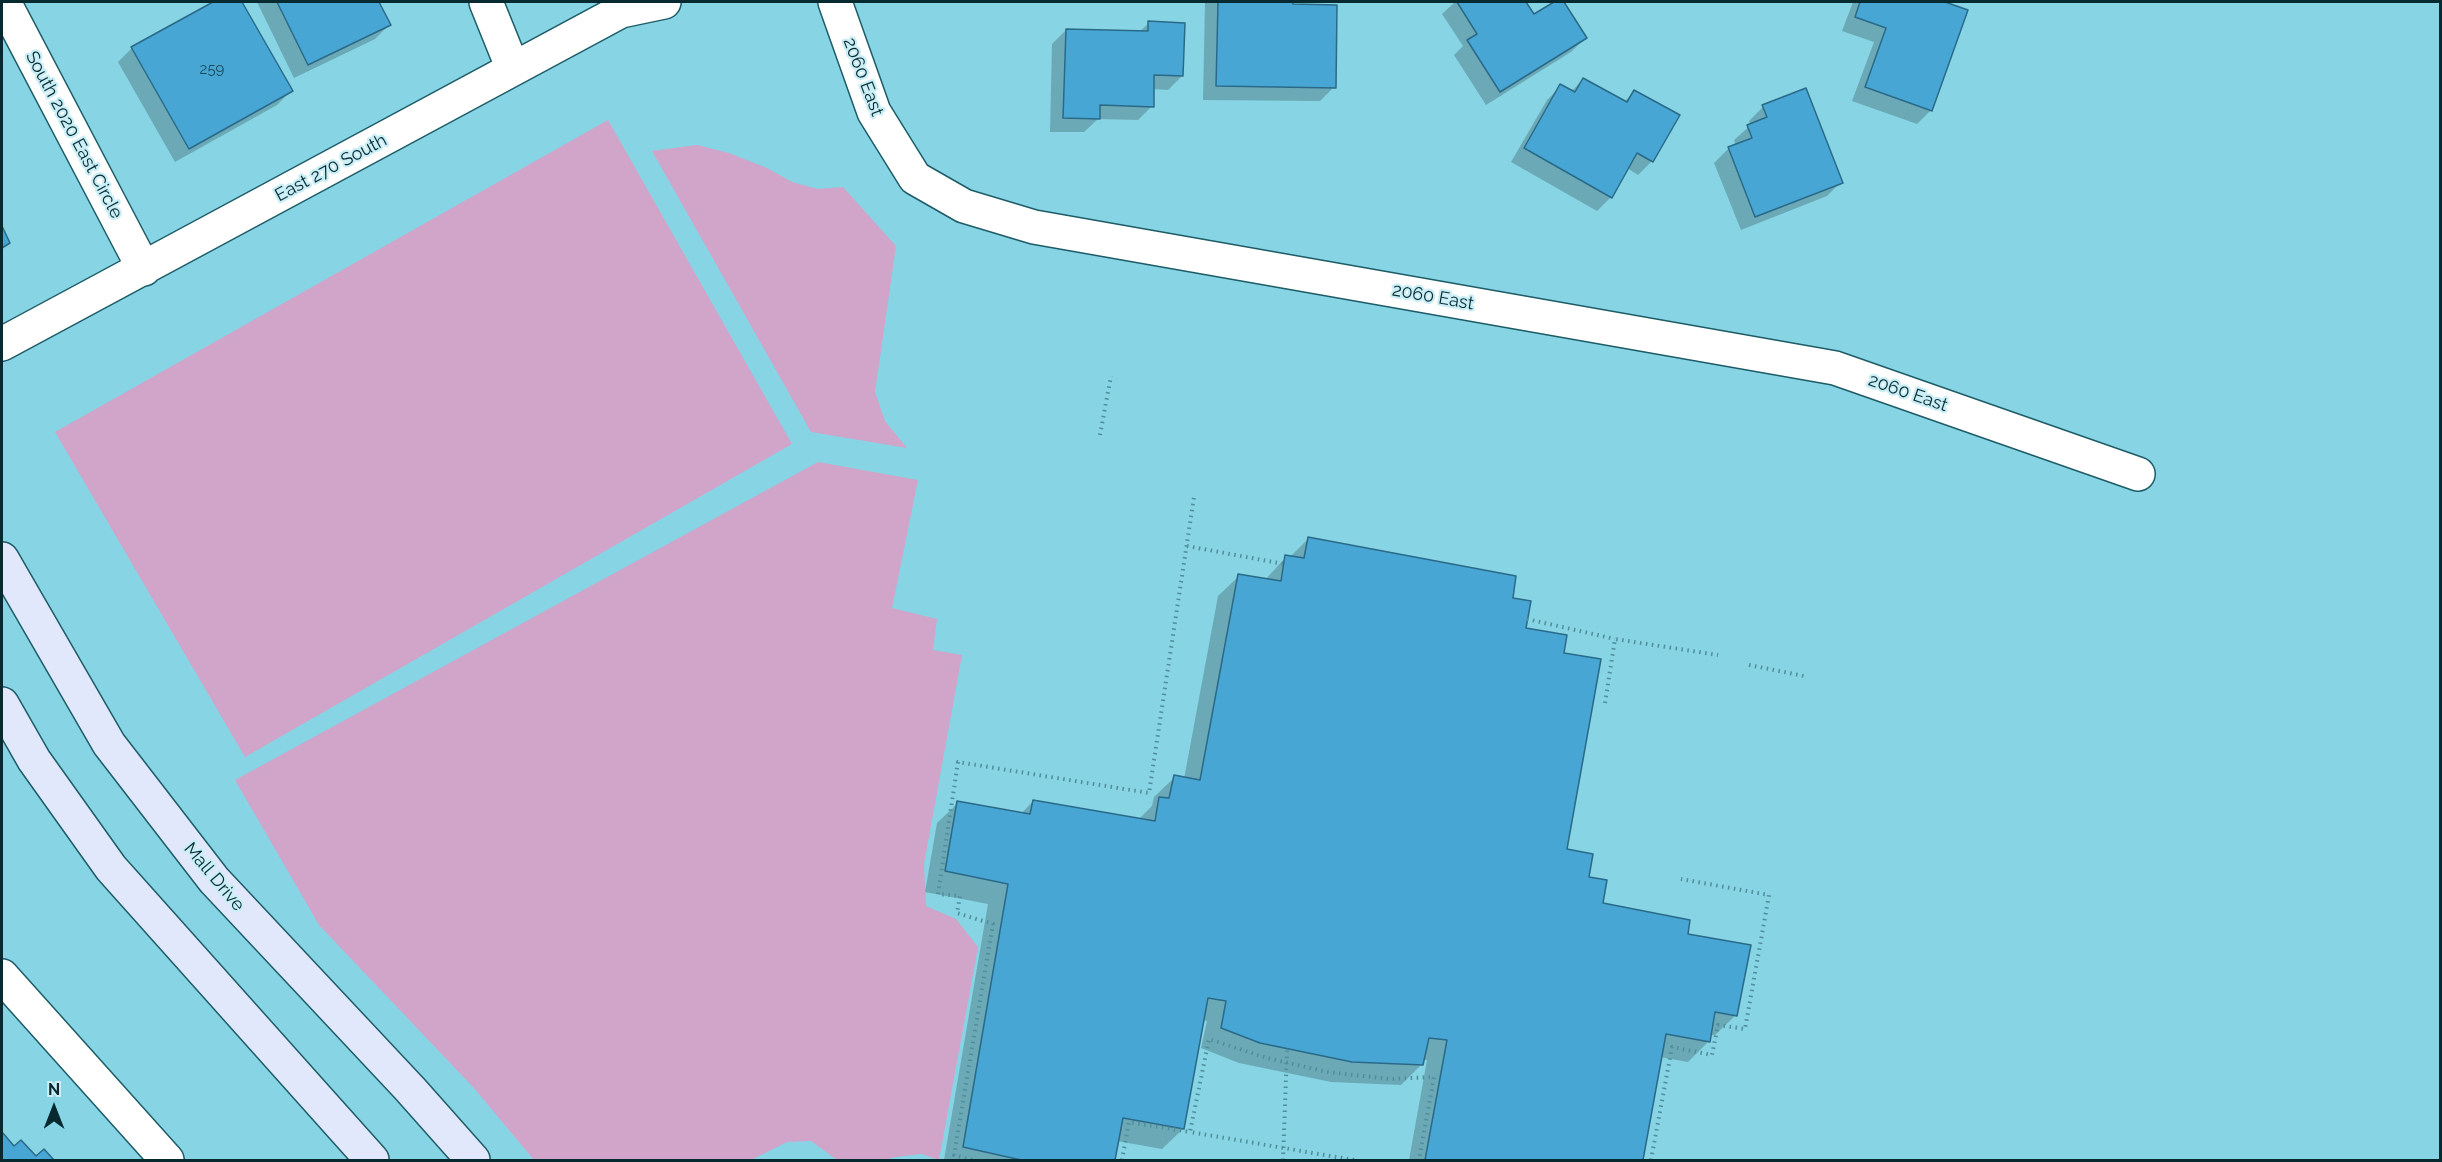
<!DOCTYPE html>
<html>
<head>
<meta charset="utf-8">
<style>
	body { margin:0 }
	#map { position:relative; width:2442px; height:1162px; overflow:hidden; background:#86d4e4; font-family:Raleway,sans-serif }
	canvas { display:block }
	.frame { position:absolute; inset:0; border:3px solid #072a31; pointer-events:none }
	.north { position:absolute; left:24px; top:1078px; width:60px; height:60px; -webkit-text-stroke:4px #c9eef6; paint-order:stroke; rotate:0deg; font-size:16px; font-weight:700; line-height:24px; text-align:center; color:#072a31 }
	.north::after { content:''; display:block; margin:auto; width:21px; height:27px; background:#072a31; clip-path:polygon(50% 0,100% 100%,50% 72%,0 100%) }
</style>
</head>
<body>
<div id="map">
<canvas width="2442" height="1162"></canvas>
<div class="frame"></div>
<div class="north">N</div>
</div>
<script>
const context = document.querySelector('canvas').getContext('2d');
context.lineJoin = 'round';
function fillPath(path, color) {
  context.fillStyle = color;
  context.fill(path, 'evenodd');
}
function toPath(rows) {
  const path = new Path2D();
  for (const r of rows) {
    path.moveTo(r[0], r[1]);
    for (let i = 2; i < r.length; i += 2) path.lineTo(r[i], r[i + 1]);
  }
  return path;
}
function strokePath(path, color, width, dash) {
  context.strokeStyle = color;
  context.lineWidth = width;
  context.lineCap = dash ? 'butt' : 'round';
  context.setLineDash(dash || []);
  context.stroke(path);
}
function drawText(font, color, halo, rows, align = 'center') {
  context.font = font + ' Raleway,sans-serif';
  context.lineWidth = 4.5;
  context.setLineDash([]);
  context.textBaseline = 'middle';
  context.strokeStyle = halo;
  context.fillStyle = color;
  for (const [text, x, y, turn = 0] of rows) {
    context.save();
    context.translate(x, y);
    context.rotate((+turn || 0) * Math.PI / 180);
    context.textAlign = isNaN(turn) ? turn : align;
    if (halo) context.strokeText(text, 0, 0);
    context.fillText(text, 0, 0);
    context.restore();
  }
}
fillPath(toPath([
	[608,120,792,444,245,757,55,432],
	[697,145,729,153,767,168,792,182,818,189,843,187,896,246,875,392,885,421,907,448,811,432,652,151],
	[818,462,918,480,892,608,937,619,933,650,962,655,924,864,926,906,956,919,978,947,939,1160,921,1154,896,1157,885,1160,837,1160,811,1141,787,1142,751,1160,534,1160,473,1087,319,925,235,780]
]), '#d1a5c9');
fillPath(toPath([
	[217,2,240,2,291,91,277,105,175,162,118,62,132,48],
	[257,2,378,2,389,25,375,39,294,78],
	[1205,2,1292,2,1291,6,1334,87,1320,101,1203,100],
	[1455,2,1526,2,1533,16,1556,2,1562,2,1585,38,1571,52,1486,105,1454,55,1463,46,1442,14],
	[1853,2,1941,2,1966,11,1931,110,1917,124,1852,101,1874,42,1842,31],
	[1149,23,1182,76,1168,90,1152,89,1152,106,1138,120,1098,119,1084,132,1050,132,1052,44,1066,30,1139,32],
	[1583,79,1624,102,1634,92,1652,161,1638,175,1627,168,1611,197,1597,211,1511,162,1547,100,1561,86,1571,92],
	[1763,107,1841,182,1827,196,1741,230,1714,163,1728,149,1736,146,1734,140,1751,125,1749,121],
	[1308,539,1511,599,1524,629,1563,654,1566,850,1587,878,1602,904,1686,935,1736,1015,1715,1035,1710,1035,1709,1041,1688,1062,1660,1057,1641,1160,1409,1160,1427,1060,1423,1060,1422,1064,1401,1085,1331,1082,1239,1063,1201,1048,1207,1021,1202,1020,1183,1129,1162,1149,1117,1141,1113,1160,944,1160,988,904,925,892,937,823,958,803,1021,814,1033,801,1138,820,1152,806,1154,797,1175,777,1184,779,1218,596,1239,576,1265,580,1286,557,1290,557],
	[2,1134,14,1148,36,1158,43,1151,52,1160,2,1160]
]), '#0003');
const building = toPath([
	[213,2,242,2,293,91,189,149,131,47,213,2],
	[277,2,379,2,391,25,308,65,277,2],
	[1218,2,1293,2,1293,4,1337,5,1336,88,1216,86,1218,2],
	[1457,2,1526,2,1534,14,1554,2,1564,2,1587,38,1500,92,1467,40,1477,34,1457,2],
	[1860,2,1945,2,1968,10,1932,111,1865,87,1886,28,1855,17,1860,2],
	[1148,21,1185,23,1183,76,1154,75,1154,107,1100,105,1100,119,1063,118,1066,29,1148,31,1148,21],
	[1583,78,1627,102,1634,90,1680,115,1653,162,1637,153,1612,198,1524,148,1560,84,1575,92,1583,78],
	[1806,88,1843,183,1755,217,1728,147,1752,138,1747,125,1767,117,1762,105,1806,88],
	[2,226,10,243,2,248,2,226],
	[1308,537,1516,576,1513,598,1531,601,1526,628,1567,635,1564,653,1601,659,1567,849,1593,854,1589,877,1607,880,1603,903,1690,920,1688,934,1751,945,1737,1016,1715,1012,1710,1042,1666,1034,1643,1160,1425,1160,1447,1040,1429,1038,1423,1065,1352,1062,1260,1043,1221,1028,1226,1001,1208,998,1184,1129,1123,1118,1115,1160,1021,1160,963,1147,1008,884,945,871,957,801,1030,814,1033,800,1155,821,1159,797,1169,798,1174,775,1200,780,1238,574,1281,581,1285,555,1304,558,1308,537],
	[2,1132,14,1146,21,1140,36,1156,44,1149,54,1160,2,1160,2,1132]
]);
fillPath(building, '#48a6d4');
strokePath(building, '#2a6a88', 1.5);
const minor = toPath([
	[4,2,144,269],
	[486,2,513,69],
	[835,2,874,112,915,178,964,206,1034,227,1835,368,2138,474],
	[2,344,621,11,664,2],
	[2,976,167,1160]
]);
const secondary = toPath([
	[2,559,109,744,214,880,410,1089,473,1160],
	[2,704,34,760,111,868,372,1160]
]);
strokePath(minor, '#1e5c67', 36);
strokePath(secondary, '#1e5c67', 36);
strokePath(toPath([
	[1100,435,1111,376],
	[1187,546,1284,564],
	[1527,619,1615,639],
	[1749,665,1804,676],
	[1605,703,1615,639,1718,655],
	[972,1160,954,1155,993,924,957,913,960,896,938,894,958,762,1149,793,1194,497],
	[1122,1160,1129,1122,1190,1132],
	[1283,1160,1287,1050],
	[1354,1160,1190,1132,1209,1039,1267,1058,1327,1072,1391,1079,1434,1077,1419,1160],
	[1651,1160,1672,1047,1712,1055,1718,1025,1745,1029,1769,895,1681,879]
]), '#518d9a', 4, [1.5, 4.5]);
strokePath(minor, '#fff', 33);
strokePath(secondary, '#e2e8fc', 33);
drawText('15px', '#17495a', null, [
	["259",212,69]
]);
drawText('18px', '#072a31', '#c9eef6', [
	["2060 East",863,77,69],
	["South 2020 East Circle",74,135,62],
	["East 270 South",331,168,-28],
	["2060 East",1433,297,10],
	["2060 East",1908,393,19],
	["Mall Drive",214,877,50]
]);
</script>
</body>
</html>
